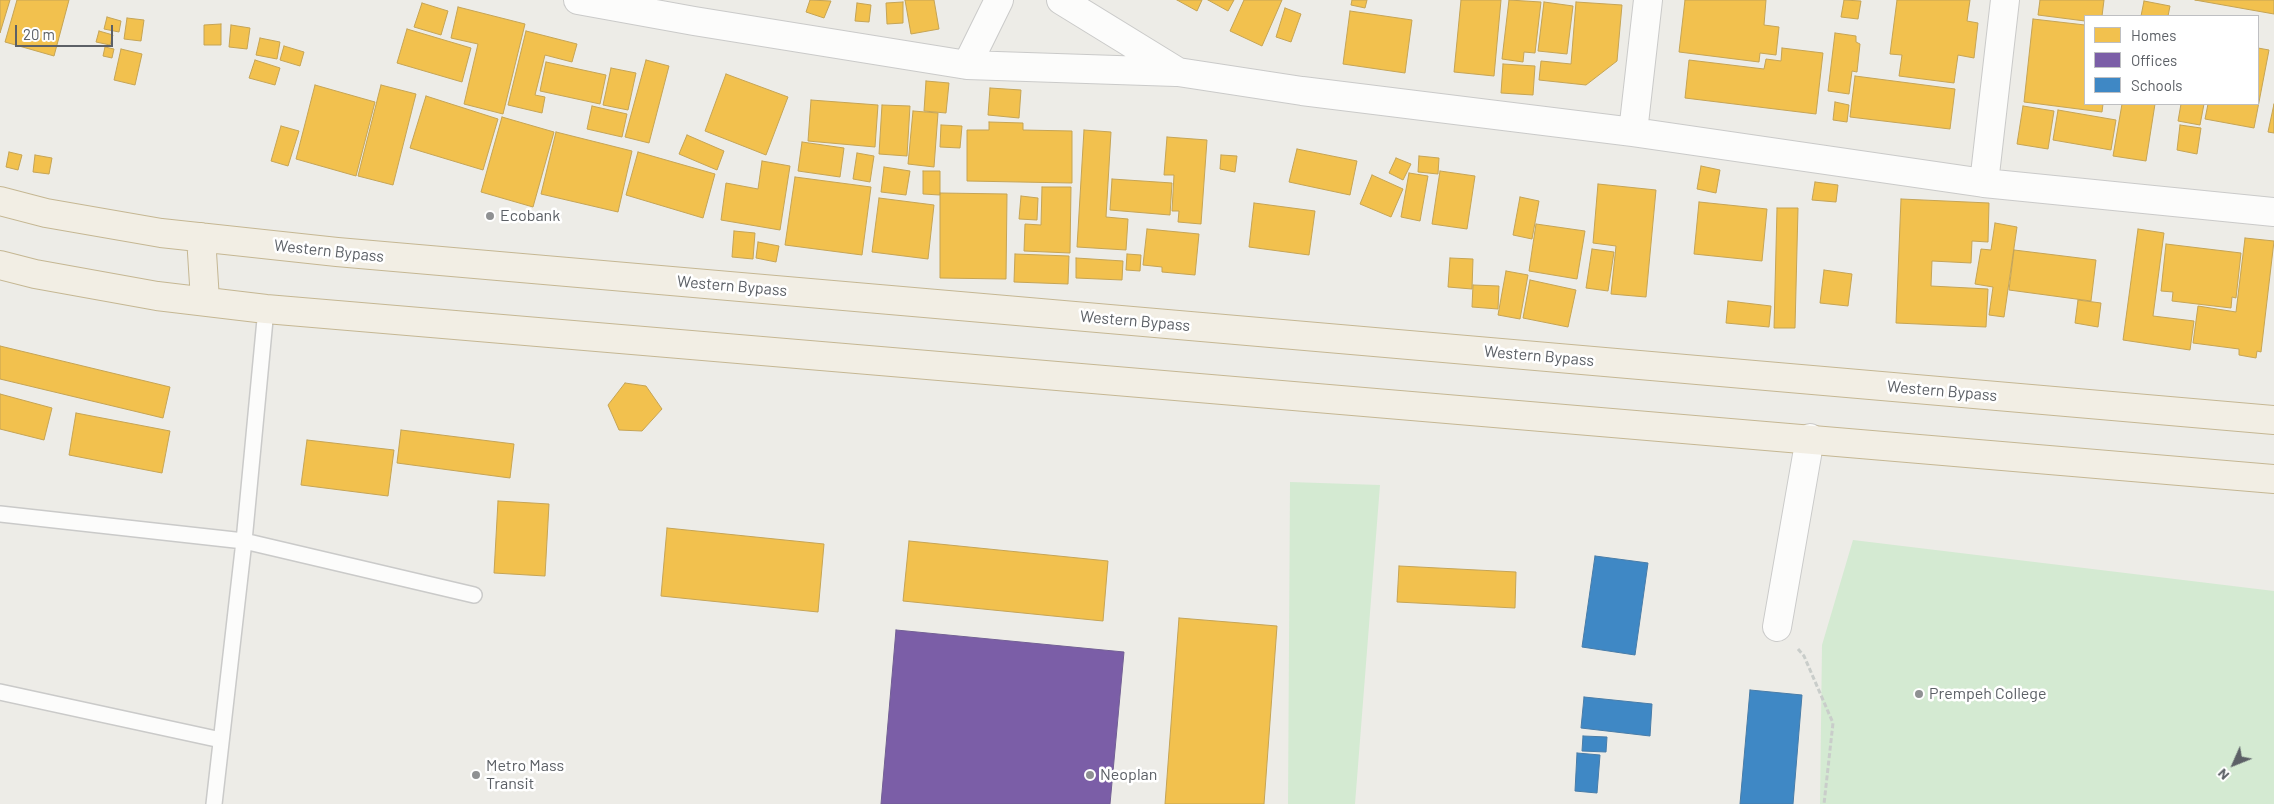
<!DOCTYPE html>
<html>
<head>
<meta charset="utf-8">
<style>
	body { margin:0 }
	#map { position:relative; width:2274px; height:804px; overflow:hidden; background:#edece7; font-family:Barlow,sans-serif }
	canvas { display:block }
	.legend { position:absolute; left:2084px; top:15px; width:175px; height:90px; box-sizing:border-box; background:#fff; border:1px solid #bebfc2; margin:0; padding:6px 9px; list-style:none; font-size:15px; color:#5c6066 }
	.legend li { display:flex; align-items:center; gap:10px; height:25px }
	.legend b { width:25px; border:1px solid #bebfc2 }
	.north { position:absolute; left:2209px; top:739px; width:50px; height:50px; -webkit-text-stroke:4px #fff; paint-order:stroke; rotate:226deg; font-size:14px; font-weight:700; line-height:20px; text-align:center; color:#5c6066 }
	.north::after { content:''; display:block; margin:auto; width:18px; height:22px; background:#5c6066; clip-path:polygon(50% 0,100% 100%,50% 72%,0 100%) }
	.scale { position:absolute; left:15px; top:25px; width:98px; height:22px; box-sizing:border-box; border:2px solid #5c6066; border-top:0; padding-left:6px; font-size:15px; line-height:18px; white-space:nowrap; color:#5c6066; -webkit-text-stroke:4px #fff; paint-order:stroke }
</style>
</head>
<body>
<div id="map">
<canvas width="2274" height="804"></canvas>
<ul class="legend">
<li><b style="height:14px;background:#f2c14e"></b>Homes</li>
<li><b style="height:14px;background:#7b5ea7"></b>Offices</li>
<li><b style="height:14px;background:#3f88c5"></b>Schools</li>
</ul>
<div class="north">N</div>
<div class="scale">20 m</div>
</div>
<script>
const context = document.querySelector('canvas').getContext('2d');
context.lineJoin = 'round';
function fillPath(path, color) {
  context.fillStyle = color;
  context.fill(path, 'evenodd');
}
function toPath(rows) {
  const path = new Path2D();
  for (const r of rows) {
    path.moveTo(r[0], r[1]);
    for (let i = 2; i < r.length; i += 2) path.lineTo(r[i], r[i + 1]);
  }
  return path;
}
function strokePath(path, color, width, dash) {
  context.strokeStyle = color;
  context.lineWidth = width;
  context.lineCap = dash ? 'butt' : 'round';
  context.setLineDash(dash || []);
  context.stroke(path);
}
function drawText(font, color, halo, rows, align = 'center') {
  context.font = font + ' Barlow,sans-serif';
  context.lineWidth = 5;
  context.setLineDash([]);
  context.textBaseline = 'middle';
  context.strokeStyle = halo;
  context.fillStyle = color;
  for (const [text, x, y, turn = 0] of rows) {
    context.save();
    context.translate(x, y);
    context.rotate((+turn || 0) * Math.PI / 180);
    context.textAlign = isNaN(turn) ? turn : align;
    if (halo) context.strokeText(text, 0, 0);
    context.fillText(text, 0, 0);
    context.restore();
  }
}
fillPath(toPath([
	[1290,482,1380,485,1355,804,1288,804],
	[1853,540,2274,591,2274,804,1820,804,1822,645]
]), '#d4ead2');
const homes = toPath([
	[0,0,10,0,0,33,0,0],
	[17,0,69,0,54,56,5,42,17,0],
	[810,0,831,1,824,18,806,12,810,0],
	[905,0,934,0,939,29,911,34,905,0],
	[1177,0,1202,0,1197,11,1177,0],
	[1208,0,1234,0,1228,11,1208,0],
	[1244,0,1282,0,1262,46,1230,31,1244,0],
	[1352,0,1367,0,1365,8,1351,5,1352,0],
	[1461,0,1501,0,1494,76,1454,72,1461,0],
	[1509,0,1541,2,1535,53,1524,52,1523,62,1502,59,1509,0],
	[1685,0,1766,0,1764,25,1779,27,1776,55,1760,53,1759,62,1679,52,1685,0],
	[1844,0,1861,1,1858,19,1841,17,1844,0],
	[1897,0,1970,0,1967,21,1978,23,1974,58,1958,55,1954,83,1899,76,1902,55,1890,54,1897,0],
	[2040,0,2104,0,2102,16,2085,16,2085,21,2038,15,2040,0],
	[2195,0,2274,0,2274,14,2195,0],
	[2144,1,2170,6,2168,16,2141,16,2144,1],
	[903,2,903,23,887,24,886,3,903,2],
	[1544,2,1573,6,1567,54,1538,51,1544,2],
	[1576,2,1622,5,1617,61,1586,85,1539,80,1541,61,1571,64,1576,2],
	[422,3,448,11,441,35,414,27,422,3],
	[857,3,871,5,869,22,855,21,857,3],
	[458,7,525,24,503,114,464,104,478,44,451,38,458,7],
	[1285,8,1301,14,1291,42,1276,37,1285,8],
	[1350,11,1412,20,1405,73,1343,64,1350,11],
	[107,17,121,21,119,32,104,29,107,17],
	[127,18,144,20,141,41,124,39,127,18],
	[2033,19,2085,25,2085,104,2103,104,2102,112,2024,102,2033,19],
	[221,24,221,45,204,45,204,25,221,24],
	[231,25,250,28,247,49,229,47,231,25],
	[407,29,471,48,462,82,397,63,407,29],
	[99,31,113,35,110,45,96,42,99,31],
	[526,31,577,44,572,62,545,55,535,95,545,97,542,113,508,105,526,31],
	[1835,33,1856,36,1856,42,1860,44,1857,72,1852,71,1849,94,1828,91,1835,33],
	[260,38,280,42,277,59,256,55,260,38],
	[284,46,304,52,300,66,280,60,284,46],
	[105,47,114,49,112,58,103,56,105,47],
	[1782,48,1823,53,1816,114,1685,98,1689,60,1764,69,1766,59,1781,61,1782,48],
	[2258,48,2269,50,2254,128,2205,119,2208,104,2258,104,2258,48],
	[121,49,142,54,135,85,114,80,121,49],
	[255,60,280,68,275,85,249,78,255,60],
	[646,60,669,66,649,143,625,137,646,60],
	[546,62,606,75,600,104,540,91,546,62],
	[1503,64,1535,66,1533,95,1501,93,1503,64],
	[611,68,636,73,628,110,603,105,611,68],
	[726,74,788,97,766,155,705,131,726,74],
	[1855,76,1955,89,1950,129,1850,117,1855,76],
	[926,81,949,83,946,113,924,111,926,81],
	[315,85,375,102,356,176,296,159,315,85],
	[381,85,416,94,393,185,358,176,381,85],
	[990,88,1021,90,1019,118,988,115,990,88],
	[426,96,498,119,483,170,410,148,426,96],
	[811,100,878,105,875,147,808,141,811,100],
	[1835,102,1849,105,1847,122,1833,120,1835,102],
	[2122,104,2155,104,2146,161,2113,156,2122,104],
	[2181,104,2204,104,2200,125,2178,121,2181,104],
	[2274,104,2274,133,2268,132,2274,104],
	[882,105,910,106,907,156,879,154,882,105],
	[592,106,627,114,622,137,587,129,592,106],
	[2023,106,2054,111,2048,149,2017,144,2023,106],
	[2058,110,2116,120,2111,150,2053,140,2058,110],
	[913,111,938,113,934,167,908,164,913,111],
	[502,117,554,132,533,207,481,192,502,117],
	[989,122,1023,123,1023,130,1072,131,1072,183,967,181,967,130,989,130,989,122],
	[941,125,962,126,960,148,940,147,941,125],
	[2180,125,2201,128,2197,154,2177,150,2180,125],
	[281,126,299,131,288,166,271,161,281,126],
	[1084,130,1111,132,1106,217,1128,219,1126,250,1077,247,1084,130],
	[556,132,632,151,618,212,541,194,556,132],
	[687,135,724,151,717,170,679,154,687,135],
	[1167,137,1207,140,1201,224,1178,222,1179,211,1172,211,1174,175,1164,175,1167,137],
	[802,142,844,148,840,177,798,171,802,142],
	[1297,149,1357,161,1350,195,1289,182,1297,149],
	[9,152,22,155,18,170,6,167,9,152],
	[638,152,715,174,703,218,626,195,638,152],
	[857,153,874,156,870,182,853,179,857,153],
	[35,155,52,158,49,174,33,172,35,155],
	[1221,155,1237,156,1235,172,1220,169,1221,155],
	[1419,156,1439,158,1438,174,1418,172,1419,156],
	[1396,158,1411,164,1403,180,1389,173,1396,158],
	[762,161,790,166,780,230,721,220,726,183,758,189,762,161],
	[1701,166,1720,170,1716,193,1697,189,1701,166],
	[884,167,910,171,906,195,881,192,884,167],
	[923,171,940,171,940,195,923,194,923,171],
	[1440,171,1475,176,1467,229,1432,224,1440,171],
	[1409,173,1428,176,1420,221,1401,217,1409,173],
	[1372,175,1403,189,1391,217,1360,204,1372,175],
	[795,177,871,187,862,255,785,245,795,177],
	[1112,179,1172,183,1170,215,1110,210,1112,179],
	[1815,182,1838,185,1836,202,1812,200,1815,182],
	[1598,184,1656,190,1646,297,1611,294,1616,246,1593,243,1598,184],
	[1042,187,1071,187,1070,253,1024,251,1025,224,1041,225,1042,187],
	[940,193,1007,194,1006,279,940,278,940,193],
	[1021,196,1038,198,1037,220,1019,219,1021,196],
	[1520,197,1539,201,1532,239,1513,235,1520,197],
	[879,198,934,205,928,259,872,252,879,198],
	[1901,199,1989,203,1988,242,1972,241,1971,263,1932,261,1931,286,1988,289,1986,327,1896,323,1901,199],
	[1699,202,1767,209,1762,261,1694,254,1699,202],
	[1254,203,1315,211,1309,255,1249,247,1254,203],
	[1777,208,1798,208,1795,328,1774,328,1777,208],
	[1995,223,2017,227,2004,317,1989,315,1993,287,1975,284,1981,249,1991,250,1995,223],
	[1536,224,1585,231,1577,279,1529,271,1536,224],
	[1147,229,1199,234,1195,275,1162,272,1162,267,1143,265,1147,229],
	[2138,229,2164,233,2153,316,2194,321,2190,350,2123,340,2138,229],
	[734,231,755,233,753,259,732,257,734,231],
	[2245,238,2274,241,2261,352,2257,351,2256,358,2239,355,2239,349,2193,343,2198,306,2236,312,2245,238],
	[758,242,779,246,776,262,756,258,758,242],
	[2166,244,2241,253,2236,298,2232,297,2231,308,2172,301,2173,292,2161,291,2166,244],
	[1592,249,1614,252,1608,291,1586,288,1592,249],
	[2014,250,2096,260,2091,301,2009,290,2014,250],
	[1015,254,1069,256,1068,284,1014,282,1015,254],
	[1127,254,1141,255,1140,271,1126,270,1127,254],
	[1076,258,1123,261,1122,280,1076,278,1076,258],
	[1450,258,1473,259,1472,289,1448,287,1450,258],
	[1824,270,1852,274,1848,306,1820,303,1824,270],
	[1506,271,1528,275,1520,319,1498,315,1506,271],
	[1530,280,1576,290,1568,327,1523,318,1530,280],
	[1473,285,1499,286,1498,309,1472,307,1473,285],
	[2078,300,2101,303,2098,327,2075,323,2078,300],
	[1728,301,1771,306,1769,327,1726,323,1728,301],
	[0,346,170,387,163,418,0,379,0,346],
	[625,383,646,386,662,409,642,431,619,430,608,405,625,383],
	[0,394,52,408,44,440,0,429,0,394],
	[76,413,170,431,162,473,69,455,76,413],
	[401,430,514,444,510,478,397,463,401,430],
	[307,440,394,450,388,496,301,485,307,440],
	[498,501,549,504,545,576,494,573,498,501],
	[667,528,824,544,818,612,661,596,667,528],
	[909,541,1108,561,1103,621,903,601,909,541],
	[1399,566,1516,572,1515,608,1397,602,1399,566],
	[1179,618,1277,626,1264,804,1165,804,1179,618]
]);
fillPath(homes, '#f2c14e');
strokePath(homes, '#c5a455', 1);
const offices = toPath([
	[896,630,1124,652,1110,804,881,804,896,630]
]);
fillPath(offices, '#7b5ea7');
strokePath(offices, '#725f94', 1);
const schools = toPath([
	[1595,556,1648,563,1635,655,1582,647,1595,556],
	[1750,690,1802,695,1793,804,1740,804,1750,690],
	[1584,697,1652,704,1650,736,1581,728,1584,697],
	[1583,736,1607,737,1606,752,1582,751,1583,736],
	[1577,753,1600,755,1597,793,1575,791,1577,753]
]);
fillPath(schools, '#3f88c5');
strokePath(schools, '#487ca8', 1);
const service = toPath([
	[0,514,244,541,474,595],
	[0,692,221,740],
	[214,804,244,541,266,309]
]);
const minor = toPath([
	[578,0,694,21,967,65,1176,72],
	[1061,0,1178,72,1302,91,1633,132,1984,183,2274,212],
	[967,65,999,0],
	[1633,132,1648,0],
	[1984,183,2005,0],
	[1777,627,1810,438]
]);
const trunk = toPath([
	[0,201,46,213,161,233,337,252,2274,420],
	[201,237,205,300],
	[0,265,35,274,157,296,266,309,2274,479]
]);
strokePath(service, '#cacac9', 18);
strokePath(minor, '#cacac9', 30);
strokePath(trunk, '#c5b793', 30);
strokePath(toPath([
	[1798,649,1804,656,1833,723,1824,804]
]), '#c9cdca', 3, [5, 2.5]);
strokePath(service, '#fcfcfb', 15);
strokePath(minor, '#fcfcfb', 28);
strokePath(trunk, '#f2eee4', 28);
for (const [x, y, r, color] of [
	[490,216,5,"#8f9193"],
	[1919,694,5,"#8f9193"],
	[476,775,5,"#8f9193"],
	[1090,775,5,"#8f9193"]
]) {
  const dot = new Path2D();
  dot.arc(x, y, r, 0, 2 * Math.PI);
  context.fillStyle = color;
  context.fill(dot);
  strokePath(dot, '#fff', 2);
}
drawText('16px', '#5c6066', '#fff', [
	["Ecobank",500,216],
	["Prempeh College",1929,694],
	["Metro Mass",486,766],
	["Transit",486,784],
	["Neoplan",1100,775]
], 'left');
drawText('16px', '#5c6066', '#fff', [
	["Western Bypass",329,251,6],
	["Western Bypass",732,286,5],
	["Western Bypass",1135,321,5],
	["Western Bypass",1539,356,5],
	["Western Bypass",1942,391,5]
]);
</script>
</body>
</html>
